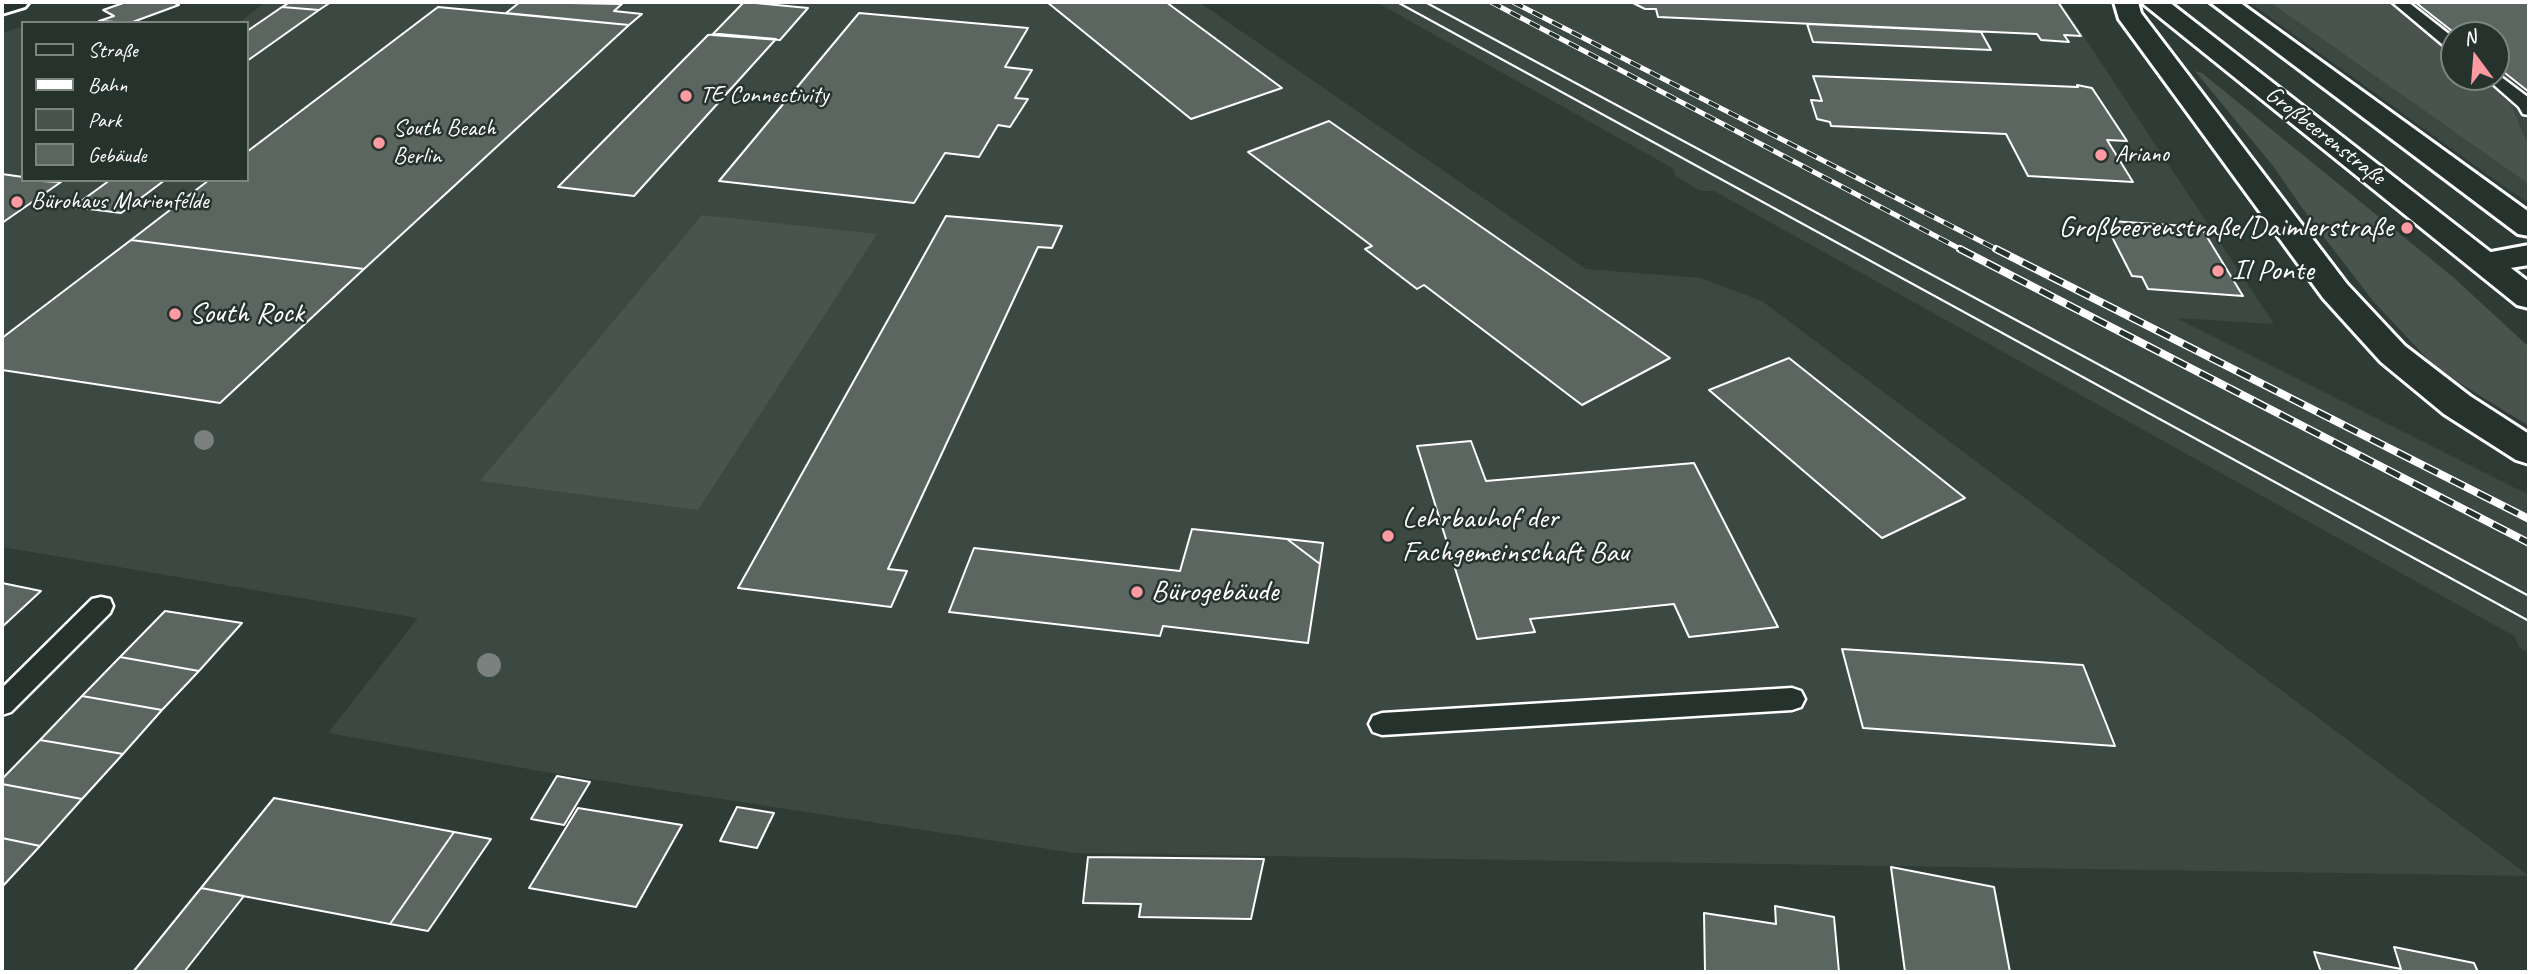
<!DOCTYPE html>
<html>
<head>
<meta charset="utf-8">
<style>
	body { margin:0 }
	#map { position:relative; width:2531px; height:974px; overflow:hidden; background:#2f3b35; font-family:Caveat,sans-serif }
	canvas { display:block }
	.frame { position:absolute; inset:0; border:4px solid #fff; pointer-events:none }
	.legend { position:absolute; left:21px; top:21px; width:228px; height:161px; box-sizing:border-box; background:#26332d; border:2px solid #7d8581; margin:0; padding:9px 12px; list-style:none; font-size:21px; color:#fff }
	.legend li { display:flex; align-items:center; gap:14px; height:35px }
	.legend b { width:35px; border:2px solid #7d8581 }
	.north { position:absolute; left:2440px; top:21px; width:70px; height:70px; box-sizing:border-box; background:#26332d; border:2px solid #7d8581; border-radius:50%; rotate:344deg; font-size:19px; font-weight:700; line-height:28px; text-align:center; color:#fff }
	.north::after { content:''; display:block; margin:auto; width:24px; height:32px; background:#ff9aa2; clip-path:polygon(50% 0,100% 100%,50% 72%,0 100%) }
</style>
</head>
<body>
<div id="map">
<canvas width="2531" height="974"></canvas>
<div class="frame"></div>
<ul class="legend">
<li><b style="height:9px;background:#26332d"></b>Straße</li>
<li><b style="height:9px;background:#fff"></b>Bahn</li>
<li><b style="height:19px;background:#4a544f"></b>Park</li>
<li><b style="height:19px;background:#5b6661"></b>Gebäude</li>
</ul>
<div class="north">N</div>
</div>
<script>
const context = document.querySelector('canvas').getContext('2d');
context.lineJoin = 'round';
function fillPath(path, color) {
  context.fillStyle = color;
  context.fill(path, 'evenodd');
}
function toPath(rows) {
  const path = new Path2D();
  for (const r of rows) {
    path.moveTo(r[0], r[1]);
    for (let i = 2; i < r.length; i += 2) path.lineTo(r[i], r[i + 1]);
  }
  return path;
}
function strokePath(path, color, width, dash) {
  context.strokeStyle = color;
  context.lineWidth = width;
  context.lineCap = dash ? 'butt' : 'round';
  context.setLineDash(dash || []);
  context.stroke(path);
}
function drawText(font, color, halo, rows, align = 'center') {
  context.font = font + ' Caveat,sans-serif';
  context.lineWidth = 5;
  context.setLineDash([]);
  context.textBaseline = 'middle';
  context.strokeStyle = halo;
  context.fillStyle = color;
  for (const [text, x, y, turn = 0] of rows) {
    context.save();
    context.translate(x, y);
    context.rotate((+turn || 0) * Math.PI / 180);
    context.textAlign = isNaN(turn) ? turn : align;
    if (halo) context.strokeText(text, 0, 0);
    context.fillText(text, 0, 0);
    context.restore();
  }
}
fillPath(toPath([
	[266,2,1199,2,1586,269,1701,278,1762,301,2529,876,1074,853,545,772,328,733,418,618,2,547,2,33,23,26,23,180,247,180,247,23,238,23],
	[1376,2,2061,2,2274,324,2176,318,2529,495,2529,653,2520,648,2514,636,1714,191,1701,191,1675,176,1674,169],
	[2249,2,2529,2,2529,203,2506,188],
	[2454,35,2496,35,2496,77,2454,77]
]), '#3c4842');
fillPath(toPath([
	[2270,2,2387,2,2454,56,2454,77,2481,77,2509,100,2525,139,2529,142,2529,184],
	[2195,71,2202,73,2453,277,2529,347,2529,426,2437,369,2373,301,2310,219,2273,166],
	[702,215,877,234,698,510,480,481]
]), '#4a544f');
const building = toPath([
	[126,2,173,2,179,5,130,23,99,21,114,16,103,10,126,2],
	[290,2,331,2,319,10,282,7,290,2],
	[520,2,622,4,614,11,642,14,629,25,506,13,520,2],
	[744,2,745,2,808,8,780,40,712,35,744,2],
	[1047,2,1166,2,1282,88,1191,119,1047,2],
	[1631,2,2058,2,2081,36,2064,35,2069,42,2041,40,2037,34,1658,17,1656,9,1645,9,1631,2],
	[2415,2,2529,2,2529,92,2496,66,2496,35,2457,35,2415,2],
	[282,7,319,10,247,61,247,31,282,7],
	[438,7,629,25,364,269,131,240,209,180,247,180,247,152,438,7],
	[859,13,1028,28,1005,67,1032,70,1015,98,1028,99,1010,127,998,125,979,157,945,153,914,203,719,181,859,13],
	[1807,24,1981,32,1991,50,1813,42,1807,24],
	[719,34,776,39,634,196,558,187,708,35,719,34],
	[1813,76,2078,87,2077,85,2092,88,2127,141,2107,140,2133,182,2028,176,2006,134,1831,126,1830,122,1817,119,1811,100,1822,101,1813,76],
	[1329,121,1670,358,1582,405,1424,285,1417,289,1365,249,1372,246,1248,152,1329,121],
	[2,174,23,177,23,180,61,182,2,223,2,174],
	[110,180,165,180,121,213,73,207,110,180],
	[946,216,1062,226,1052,248,1038,247,888,569,907,571,891,607,738,588,946,216],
	[2111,221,2201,227,2243,296,2148,289,2142,277,2132,276,2111,235,2118,235,2111,221],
	[131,240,364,269,220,403,2,370,2,338,131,240],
	[1789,358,1965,498,1882,538,1709,390,1789,358],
	[1471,441,1486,481,1694,463,1778,627,1689,637,1674,604,1530,619,1535,632,1477,639,1417,446,1471,441],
	[1192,529,1287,539,1320,564,1308,643,1163,626,1160,636,949,612,974,548,1180,571,1192,529],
	[1287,539,1323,543,1320,564,1287,539],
	[2,583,41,591,2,627,2,583],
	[165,611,242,623,199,671,120,657,165,611],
	[1842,649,2083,665,2115,746,1863,728,1842,649],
	[120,657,199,671,162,710,82,696,120,657],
	[82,696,162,710,123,754,40,740,82,696],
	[40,740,123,754,82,799,2,784,2,779,40,740],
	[557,776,590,782,564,825,531,819,557,776],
	[2,784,82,799,40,846,2,838,2,784],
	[274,798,454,832,390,924,201,888,274,798],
	[737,807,774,813,757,848,720,841,737,807],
	[578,808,682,825,636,907,529,888,578,808],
	[454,832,491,839,428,931,390,924,454,832],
	[2,838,40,846,2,887,2,838],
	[1088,857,1264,859,1251,919,1139,917,1141,904,1083,903,1088,857],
	[1891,867,1994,887,2010,972,1905,972,1891,867],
	[201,888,244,896,184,972,133,972,201,888],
	[1775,906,1834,917,1839,972,1705,972,1704,913,1776,924,1775,906],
	[2394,947,2474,963,2478,972,2321,972,2314,952,2401,969,2394,947]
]);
fillPath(building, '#5b6661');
strokePath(building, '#fff', 2);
const lane = toPath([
	[2392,2,2408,2,2454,38,2454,51,2448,49,2392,2],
	[2496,73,2529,98,2529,115,2523,114,2519,107,2485,77,2496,77,2496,73],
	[101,597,110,599,113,606,110,613,11,712,2,715,2,688,92,599,101,597],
	[1792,688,1801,691,1805,699,1801,707,1792,710,1382,735,1373,732,1369,724,1373,716,1382,713,1792,688]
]);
const street = toPath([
	[2,2,29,2,25,7,2,14,2,2]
]);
const secondary = toPath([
	[2114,2,2138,2,2141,13,2347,284,2405,346,2470,396,2529,434,2529,464,2516,460,2444,414,2381,362,2323,298,2119,19,2114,2],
	[2529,245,2529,265,2486,272,2475,269,2470,262,2475,255,2529,245]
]);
const primary = toPath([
	[2141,2,2169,2,2529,282,2529,308,2517,305,2141,2],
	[2210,2,2239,2,2529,212,2529,236,2518,234,2210,2]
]);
strokePath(lane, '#fff', 5);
strokePath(street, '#fff', 6);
strokePath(secondary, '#fff', 6);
strokePath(primary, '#fff', 6);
fillPath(lane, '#26332d');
fillPath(street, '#26332d');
fillPath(secondary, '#26332d');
fillPath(primary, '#26332d');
strokePath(toPath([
	[1397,2,2529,621],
	[1425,2,2529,596]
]), '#fff', 2);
const railFar1 = toPath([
	[1491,2,1964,251],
	[1513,2,2000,251]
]);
const rail = toPath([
	[1960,249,2529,543],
	[1996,249,2529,519]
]);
strokePath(railFar1, '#fff', 5);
strokePath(rail, '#fff', 8);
strokePath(railFar1, '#26332d', 3.5, [11]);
strokePath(rail, '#26332d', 5, [15]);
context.fillStyle = '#7a817e';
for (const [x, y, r] of [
	[204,440,10],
	[489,665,12]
]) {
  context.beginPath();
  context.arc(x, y, r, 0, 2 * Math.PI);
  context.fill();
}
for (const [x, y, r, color] of [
	[686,96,7,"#ff9aa2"],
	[379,143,7,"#ff9aa2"],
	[2101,155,7,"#ff9aa2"],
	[17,202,7,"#ff9aa2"],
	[2407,228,7,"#ff9aa2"],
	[2218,271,7,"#ff9aa2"],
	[175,314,7,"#ff9aa2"],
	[1388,536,7,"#ff9aa2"],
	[1137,592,7,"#ff9aa2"]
]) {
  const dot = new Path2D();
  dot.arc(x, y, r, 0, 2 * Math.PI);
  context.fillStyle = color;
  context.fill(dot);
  strokePath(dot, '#26332d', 2.5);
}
drawText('24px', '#fff', '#26332d', [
	["TE Connectivity",700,96],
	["South Beach",393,129],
	["Berlin",393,157],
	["Ariano",2115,155],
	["Bürohaus Marienfelde",31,202]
], 'left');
drawText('24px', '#fff', '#26332d', [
	["Großbeerenstraße",2325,136,38]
]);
drawText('30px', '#fff', '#26332d', [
	["Großbeerenstraße/Daimlerstraße",2393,228,"right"],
	["Il Ponte",2232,271],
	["South Rock",189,314],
	["Lehrbauhof der",1402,519],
	["Fachgemeinschaft Bau",1402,553],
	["Bürogebäude",1151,592]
], 'left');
</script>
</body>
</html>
